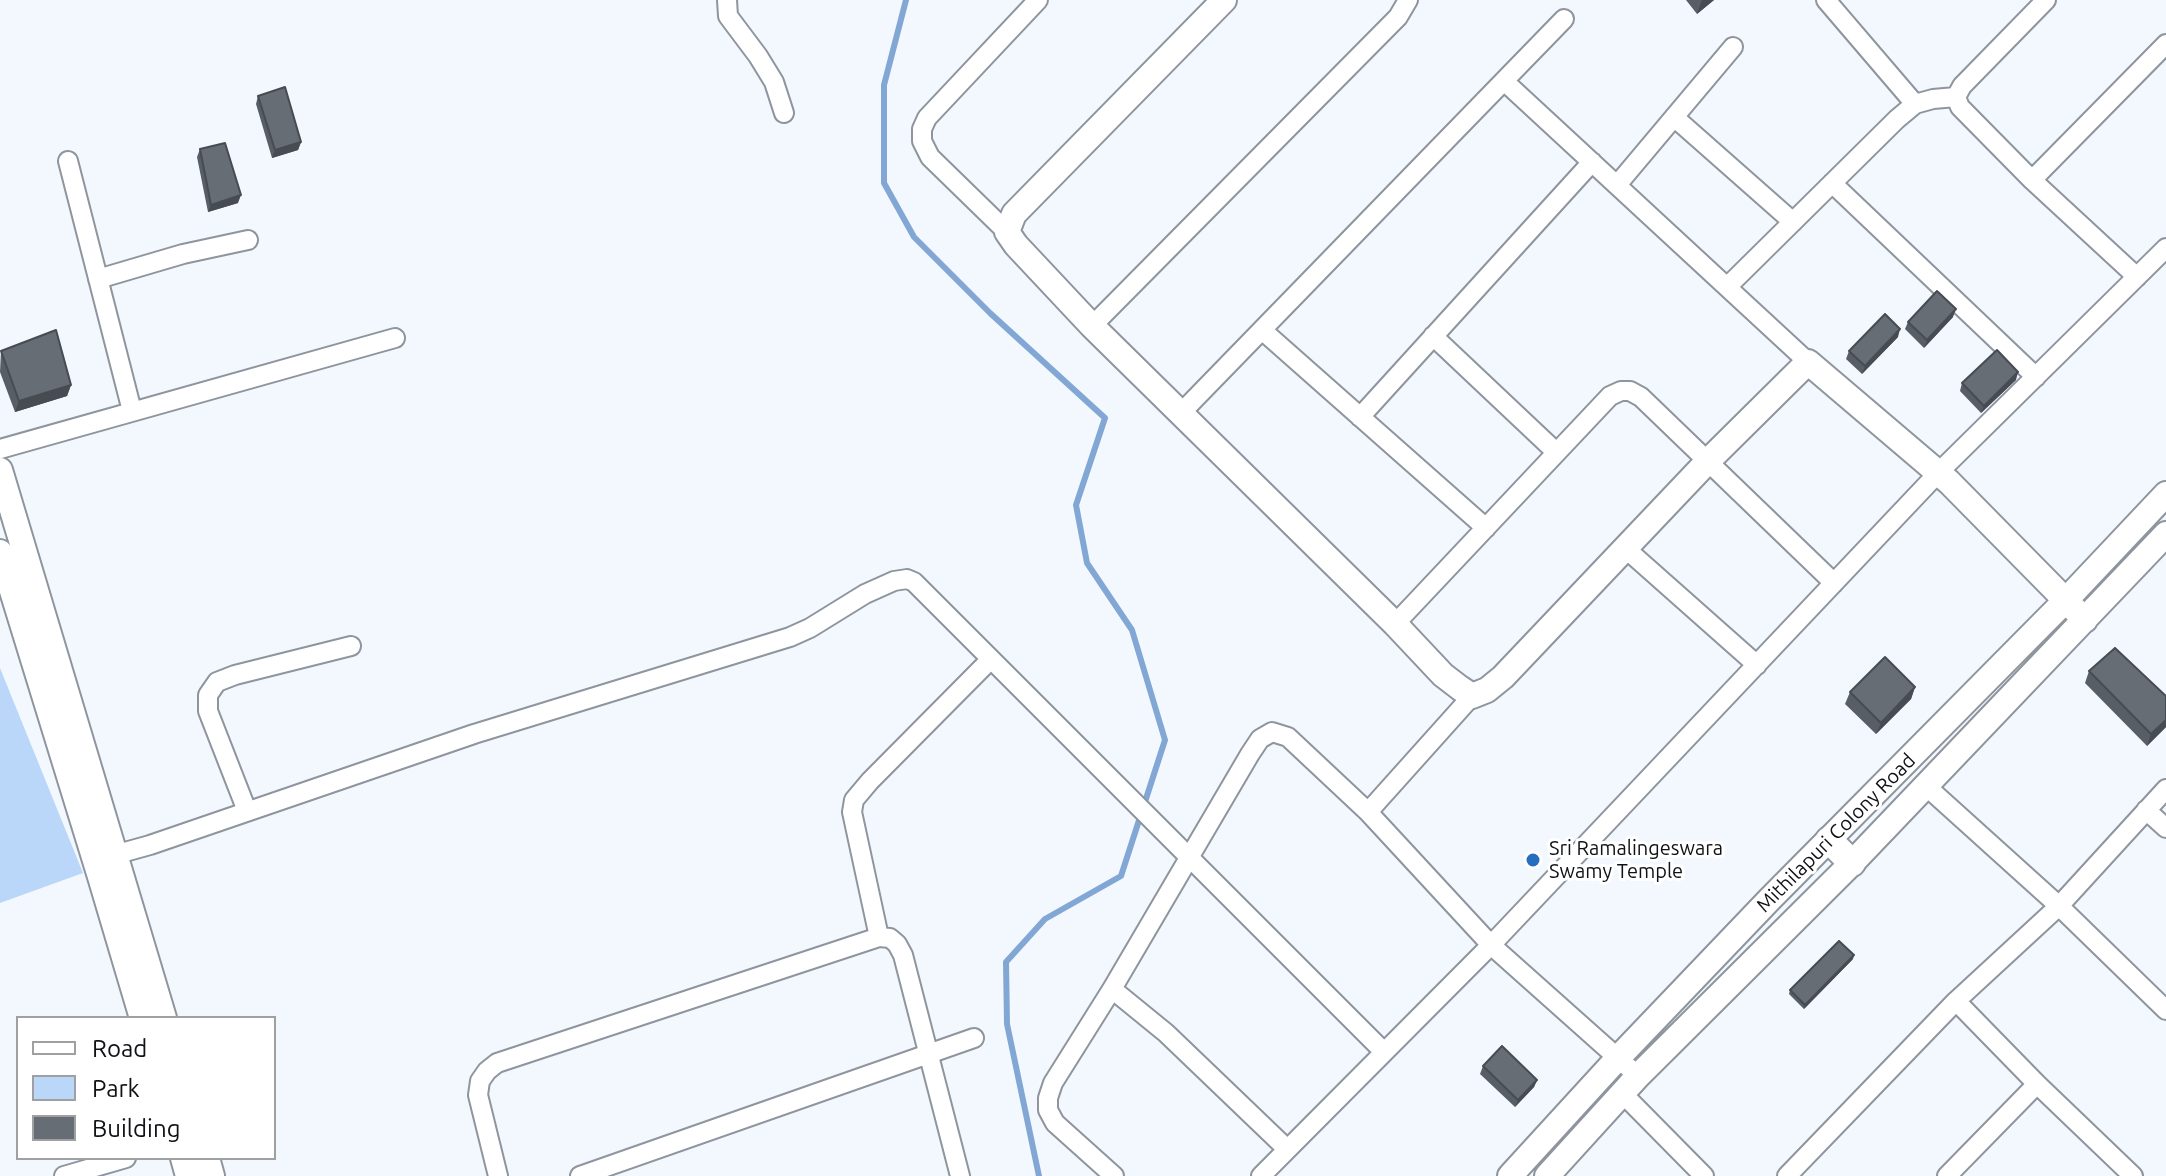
<!DOCTYPE html>
<html>
<head>
<meta charset="utf-8">
<style>
	body { margin:0 }
	#map { position:relative; width:2166px; height:1176px; overflow:hidden; background:#f3f8fe; font-family:Ubuntu,sans-serif }
	canvas { display:block }
	.legend { position:absolute; left:16px; top:1016px; width:260px; height:144px; box-sizing:border-box; background:#fff; border:2px solid #9fa0a1; margin:0; padding:10px 14px; list-style:none; font-size:24px; color:#101215 }
	.legend li { display:flex; align-items:center; gap:16px; height:40px }
	.legend b { width:40px; border:2px solid #9fa0a1 }
</style>
</head>
<body>
<div id="map">
<canvas width="2166" height="1176"></canvas>
<ul class="legend">
<li><b style="height:10px;background:#fff"></b>Road</li>
<li><b style="height:22px;background:#bad6f9"></b>Park</li>
<li><b style="height:22px;background:#666d75"></b>Building</li>
</ul>
</div>
<script>
const context = document.querySelector('canvas').getContext('2d');
context.lineJoin = 'round';
function fillPath(path, color) {
  context.fillStyle = color;
  context.fill(path, 'evenodd');
}
function toPath(rows) {
  const path = new Path2D();
  for (const r of rows) {
    path.moveTo(r[0], r[1]);
    for (let i = 2; i < r.length; i += 2) path.lineTo(r[i], r[i + 1]);
  }
  return path;
}
function strokePath(path, color, width, dash) {
  context.strokeStyle = color;
  context.lineWidth = width;
  context.lineCap = dash ? 'butt' : 'round';
  context.setLineDash(dash || []);
  context.stroke(path);
}
function drawText(font, color, halo, rows, align = 'center') {
  context.font = font + ' Ubuntu,sans-serif';
  context.lineWidth = 6;
  context.setLineDash([]);
  context.textBaseline = 'middle';
  context.strokeStyle = halo;
  context.fillStyle = color;
  for (const [text, x, y, turn = 0] of rows) {
    context.save();
    context.translate(x, y);
    context.rotate((+turn || 0) * Math.PI / 180);
    context.textAlign = isNaN(turn) ? turn : align;
    if (halo) context.strokeText(text, 0, 0);
    context.fillText(text, 0, 0);
    context.restore();
  }
}
fillPath(toPath([
	[0,668,83,873,0,903]
]), '#bad6f9');
strokePath(toPath([
	[906,0,884,85,884,183,914,237,990,313,1105,418,1076,505,1087,563,1132,630,1165,740,1121,876,1045,919,1006,962,1007,1024,1039,1176]
]), '#82a7d4', 6);
const minor = toPath([
	[727,0,728,16,758,56,774,82,784,113],
	[1826,0,1915,104],
	[2046,0,1962,86,1956,97,1960,107,2032,180,2137,277],
	[1504,81,1808,362],
	[1674,117,1793,222],
	[68,161,132,411],
	[2032,180,2166,44],
	[1832,183,2036,377],
	[1617,185,1733,47],
	[1007,232,930,157,922,141,922,129,927,118,1038,0],
	[98,279,183,254,248,240],
	[1727,287,1897,119,1915,104,1933,99,1956,97],
	[1092,326,1398,17,1408,0],
	[1262,330,1486,528],
	[1433,336,1556,452],
	[1181,413,1564,19],
	[1360,417,1592,162],
	[0,449,395,338],
	[1625,548,1757,665],
	[1395,624,1610,396,1621,391,1630,391,1641,397,1834,583],
	[1926,786,2059,906,2166,1010],
	[2146,810,2166,828],
	[247,811,208,711,208,695,217,682,235,675,351,646],
	[1368,812,1472,696],
	[114,855,150,845,474,734,790,637,810,628,865,594,894,581,907,579,914,582,1384,1052],
	[879,937,852,812,854,800,870,781,990,660],
	[1112,989,1053,1083,1048,1098,1048,1110,1055,1123,1114,1176],
	[1956,1001,2037,1084,2133,1176],
	[1622,1093,1704,1176],
	[1287,1149,1166,1033,1112,989,1250,754,1260,739,1272,732,1288,737,1368,812,1491,945,1638,1076],
	[64,1176,126,1158],
	[498,1176,478,1095,480,1081,487,1071,497,1063,879,937,890,938,897,944,903,955,960,1176],
	[580,1176,974,1038],
	[1261,1176,1491,945,1938,473,2166,248],
	[1787,1176,1956,1001,2059,906,2166,789],
	[1947,1176,2037,1084]
]);
const tertiary = toPath([
	[1224,0,1014,214,1007,232,1016,245,1092,326,1395,624,1443,675,1460,688,1472,696,1487,690,1503,677,1708,461,1808,362,1949,482,2085,620],
	[0,470,164,1018],
	[0,552,101,880,142,1018],
	[183,1158,188,1176],
	[207,1158,212,1176],
	[1510,1176,1618,1058,1769,900,2066,600,2166,494],
	[1547,1176,1638,1076,1852,863,2166,534]
]);
const secondary = toPath([
	[1829,840,1852,863]
]);
strokePath(minor, '#8e959e', 22);
strokePath(tertiary, '#8e959e', 28);
strokePath(secondary, '#8e959e', 30);
strokePath(minor, '#fff', 18);
strokePath(tertiary, '#fff', 24);
strokePath(secondary, '#fff', 26);
fillPath(toPath([
	[1686,0,1714,0,1697,14],
	[258,96,301,142,298,150,272,158,256,104],
	[200,149,238,203,208,212,197,157],
	[1953,317,1924,348,1905,329,1908,322],
	[1898,337,1862,374,1846,359,1849,351],
	[1,351,71,385,67,396,15,412,0,372],
	[2016,380,1981,413,1960,391,1962,383],
	[2089,671,2166,696,2166,727,2147,746,2085,683],
	[1915,687,1911,699,1876,734,1845,704,1850,692],
	[1853,959,1804,1009,1789,994,1790,990],
	[1483,1066,1537,1080,1534,1087,1515,1107,1480,1074]
]), '#585e65');
fillPath(toPath([
	[1702,0,1714,0,1697,14],
	[301,142,298,150,272,158,275,150],
	[241,195,238,203,208,212,211,205],
	[1956,309,1953,317,1924,348,1927,340],
	[1900,329,1898,337,1862,374,1865,366],
	[2018,372,2016,380,1981,413,1984,406],
	[71,385,67,396,15,412,19,401],
	[1915,687,1911,699,1876,734,1881,723],
	[2166,720,2166,727,2147,746,2151,734],
	[1854,955,1853,959,1804,1009,1805,1005],
	[1537,1080,1534,1087,1515,1107,1518,1100]
]), '#474c52');
const building = toPath([
	[285,87,301,142,275,150,258,96,285,87],
	[225,143,241,195,211,205,200,149,225,143],
	[1937,291,1956,309,1927,340,1908,322,1937,291],
	[1885,314,1900,329,1865,366,1849,351,1885,314],
	[56,330,71,385,19,401,1,351,56,330],
	[1997,350,2018,372,1984,406,1962,383,1997,350],
	[2115,648,2166,696,2166,720,2151,734,2089,671,2115,648],
	[1885,657,1915,687,1881,723,1850,692,1885,657],
	[1839,941,1854,955,1805,1005,1790,990,1839,941],
	[1502,1046,1537,1080,1518,1100,1483,1066,1502,1046]
]);
fillPath(building, '#666d75');
strokePath(building, '#474c52', 2);
for (const [x, y, r, color] of [
	[1533,860,8,"#266ebf"]
]) {
  const dot = new Path2D();
  dot.arc(x, y, r, 0, 2 * Math.PI);
  context.fillStyle = color;
  context.fill(dot);
  strokePath(dot, '#fff', 3);
}
drawText('20px', '#101215', '#fff', [
	["Mithilapuri Colony Road",1836,833,-45]
]);
drawText('20px', '#101215', '#fff', [
	["Sri Ramalingeswara",1549,848],
	["Swamy Temple",1549,871]
], 'left');
</script>
</body>
</html>
